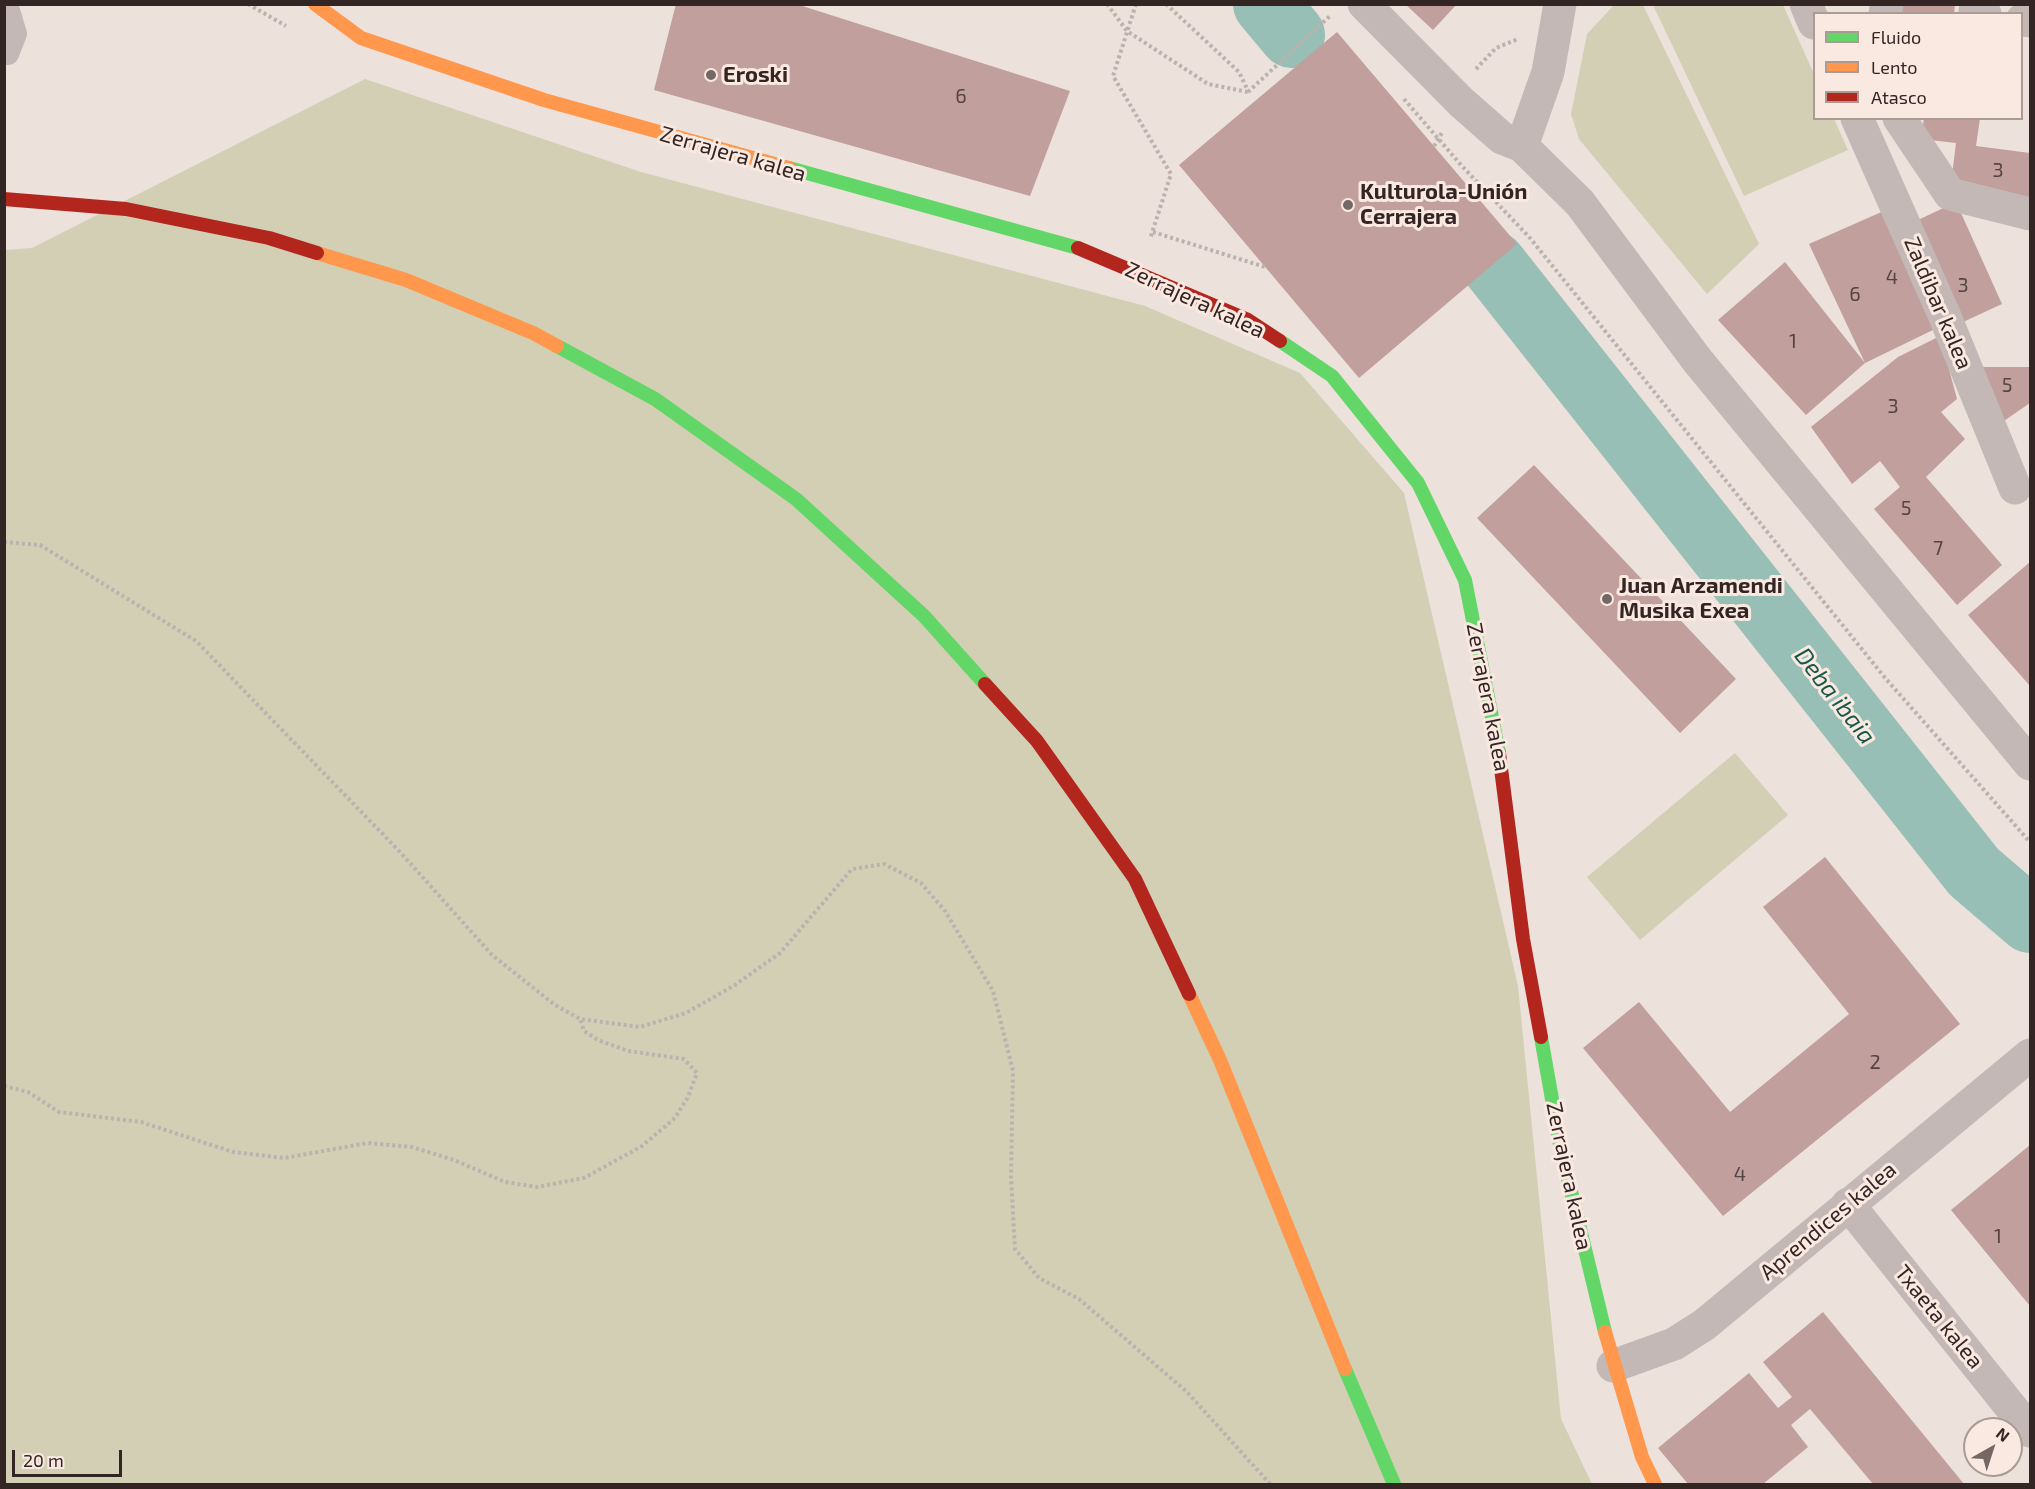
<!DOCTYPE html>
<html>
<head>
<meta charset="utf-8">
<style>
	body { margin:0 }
	#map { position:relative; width:2035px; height:1489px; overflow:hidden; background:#ece1db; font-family:"Exo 2",sans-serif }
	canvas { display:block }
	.frame { position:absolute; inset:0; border:6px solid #332524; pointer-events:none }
	.legend { position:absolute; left:1813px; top:12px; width:210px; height:108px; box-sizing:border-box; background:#fae9e1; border:2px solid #aa9b95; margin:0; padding:8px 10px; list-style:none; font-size:18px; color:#332524 }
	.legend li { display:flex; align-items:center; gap:12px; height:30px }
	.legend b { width:30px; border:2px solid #aa9b95 }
	.north { position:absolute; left:1963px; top:1417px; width:60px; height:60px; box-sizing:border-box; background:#fae9e1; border:2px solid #aa9b95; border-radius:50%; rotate:39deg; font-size:16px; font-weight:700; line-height:24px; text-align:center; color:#332524 }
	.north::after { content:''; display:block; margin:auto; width:21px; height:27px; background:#746764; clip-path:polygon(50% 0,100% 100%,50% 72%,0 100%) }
	.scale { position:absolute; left:12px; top:1450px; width:110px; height:27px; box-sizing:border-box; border:3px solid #332524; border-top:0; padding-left:8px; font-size:18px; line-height:21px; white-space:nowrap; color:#332524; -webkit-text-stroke:4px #fae9e1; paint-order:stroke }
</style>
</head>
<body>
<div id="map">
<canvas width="2035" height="1489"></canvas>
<div class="frame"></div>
<ul class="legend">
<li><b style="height:8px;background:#63d668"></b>Fluido</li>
<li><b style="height:8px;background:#ff974d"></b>Lento</li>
<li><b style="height:8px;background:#b3261e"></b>Atasco</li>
</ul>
<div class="north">N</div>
<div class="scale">20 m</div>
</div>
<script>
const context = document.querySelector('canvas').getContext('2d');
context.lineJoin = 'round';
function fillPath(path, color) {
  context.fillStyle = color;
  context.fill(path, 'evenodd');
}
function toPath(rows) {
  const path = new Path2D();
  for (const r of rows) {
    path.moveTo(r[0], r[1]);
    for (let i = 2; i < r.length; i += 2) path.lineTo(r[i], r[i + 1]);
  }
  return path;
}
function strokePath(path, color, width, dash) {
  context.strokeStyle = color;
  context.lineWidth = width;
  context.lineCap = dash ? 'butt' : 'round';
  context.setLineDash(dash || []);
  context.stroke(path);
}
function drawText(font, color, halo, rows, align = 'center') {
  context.font = font + ' "Exo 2",sans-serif';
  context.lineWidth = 6;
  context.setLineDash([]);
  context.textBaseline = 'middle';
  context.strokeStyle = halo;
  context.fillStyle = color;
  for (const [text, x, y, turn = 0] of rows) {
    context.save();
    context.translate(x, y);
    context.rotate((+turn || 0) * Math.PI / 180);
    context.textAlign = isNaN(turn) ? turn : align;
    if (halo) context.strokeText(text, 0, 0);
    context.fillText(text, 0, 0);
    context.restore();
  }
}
fillPath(toPath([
	[1615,4,1643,5,1759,244,1707,294,1579,139,1571,114,1587,34],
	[1653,5,1783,5,1814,74,1814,118,1834,119,1848,150,1744,196],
	[365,79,641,172,1145,306,1300,373,1404,493,1518,986,1561,1419,1592,1484,5,1484,5,250,32,248],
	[1735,753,1788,815,1640,940,1587,877]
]), '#d2cfb4');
strokePath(toPath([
	[1266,4,1292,35],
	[1493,264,1974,872,2030,920]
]), '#97bfb5', 66);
fillPath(toPath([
	[676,4,796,4,1070,91,1030,196,654,90],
	[1405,4,1457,4,1433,30],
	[1903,4,1955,4,1954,14,1901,14],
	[1337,32,1517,244,1359,378,1179,165],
	[1924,118,1980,118,1976,146,2030,153,2030,202,1950,192,1956,143,1921,139],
	[1956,202,2002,304,1963,322,1918,220],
	[1886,210,1937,328,1865,363,1809,244],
	[1785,262,1865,363,1806,415,1718,320],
	[1940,336,1957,399,1941,412,1965,439,1926,477,2002,565,1957,605,1874,509,1900,487,1880,461,1852,484,1811,427,1898,357],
	[1976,367,2030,367,2030,403,1998,425],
	[1534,465,1736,679,1680,733,1477,518],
	[2030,562,2030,686,1968,615],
	[1825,857,1960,1024,1723,1216,1583,1048,1639,1002,1730,1112,1849,1014,1763,907],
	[2030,1145,2030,1306,1951,1210],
	[1823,1312,1964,1484,1873,1484,1810,1409,1791,1425,1808,1447,1763,1484,1688,1484,1658,1448,1749,1373,1778,1408,1792,1397,1763,1362]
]), '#c09f9c');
strokePath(toPath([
	[248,4,286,26],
	[1107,4,1127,31,1208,84,1248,92],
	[1136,4,1113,76,1171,174,1150,239],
	[1166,4,1239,72,1248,91],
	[1476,69,1496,48,1518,39],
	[1248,92,1331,15],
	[1404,99,1461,165,1530,238,1886,679,2030,842],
	[1434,146,1443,131],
	[1153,232,1265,267],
	[4,542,40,545,196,641,401,853,492,955,555,1005,580,1019,640,1027,686,1013,735,985,780,953,852,869,884,864,921,883,945,911,993,991,1013,1071,1011,1177,1015,1249,1039,1278,1079,1299,1187,1392,1270,1484],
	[4,1086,28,1092,59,1112,141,1122,233,1152,284,1158,368,1143,412,1147,454,1160,505,1182,537,1187,584,1178,642,1146,675,1118,688,1097,697,1073,684,1059,628,1051,598,1040,584,1031,580,1019],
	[4,1483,6,1484]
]), '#bcb1ae', 4, [3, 3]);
strokePath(toPath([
	[4,54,8,54,16,34,7,4]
]), '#c3b8b5', 22);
strokePath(toPath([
	[1364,4,1461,102,1502,138,1522,146,1580,203,1697,360,2030,764],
	[1806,4,1814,23],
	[1976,4,1975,12,1985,14],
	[1885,14,1887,4],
	[2022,20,2030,21],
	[1857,118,1946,319,2015,488],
	[1899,118,1950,194,2030,214],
	[1522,146,1548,72,1560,4],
	[1848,1204,2030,1431],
	[1613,1366,1674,1344,1704,1325,2030,1055]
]), '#c3b8b5', 33);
strokePath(toPath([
	[789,168,1078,248],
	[1280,341,1332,376,1418,483,1465,580,1499,753],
	[557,346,655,399,796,499,924,616,985,684],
	[1541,1037,1561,1150,1605,1332],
	[1345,1369,1394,1484]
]), '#63d668', 14);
strokePath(toPath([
	[315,4,361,38,544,100,789,168],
	[317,253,406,280,533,333,557,346],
	[1189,994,1220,1060,1345,1369],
	[1605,1332,1642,1457,1655,1484]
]), '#ff974d', 14);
strokePath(toPath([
	[4,199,126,209,269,238,317,253],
	[1078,248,1248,320,1280,341],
	[985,684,1037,741,1135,879,1189,994],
	[1499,753,1523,939,1541,1037]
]), '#b3261e', 14);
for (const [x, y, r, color] of [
	[711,75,6,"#746764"],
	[1348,205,6,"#746764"],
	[1607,599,6,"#746764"]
]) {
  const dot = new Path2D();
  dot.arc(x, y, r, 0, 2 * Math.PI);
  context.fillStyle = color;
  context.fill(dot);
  strokePath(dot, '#fae9e1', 2);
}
drawText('20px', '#564442', null, [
	["6",961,96],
	["3",1998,170],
	["4",1892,277],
	["3",1963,285],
	["6",1855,294],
	["1",1793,341],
	["5",2007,385],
	["3",1893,406],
	["5",1906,508],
	["7",1938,548],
	["2",1875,1062],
	["4",1740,1174],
	["1",1998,1236]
]);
drawText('bold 22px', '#332524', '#fae9e1', [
	["Eroski",723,75],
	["Kulturola-Unión",1360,192],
	["Cerrajera",1360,217],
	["Juan Arzamendi",1619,586],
	["Musika Exea",1619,611]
], 'left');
drawText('22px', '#332524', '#fae9e1', [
	["Zerrajera kalea",733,154,16],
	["Zerrajera kalea",1195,300,25],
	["Zaldibar kalea",1938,303,67],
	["Zerrajera kalea",1488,697,79],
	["Zerrajera kalea",1569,1176,78],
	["Aprendices kalea",1828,1221,-40],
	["Txaeta kalea",1939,1317,51]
]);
drawText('italic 24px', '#18574d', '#fae9e1', [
	["Deba ibaia",1835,696,52]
]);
</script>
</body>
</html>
